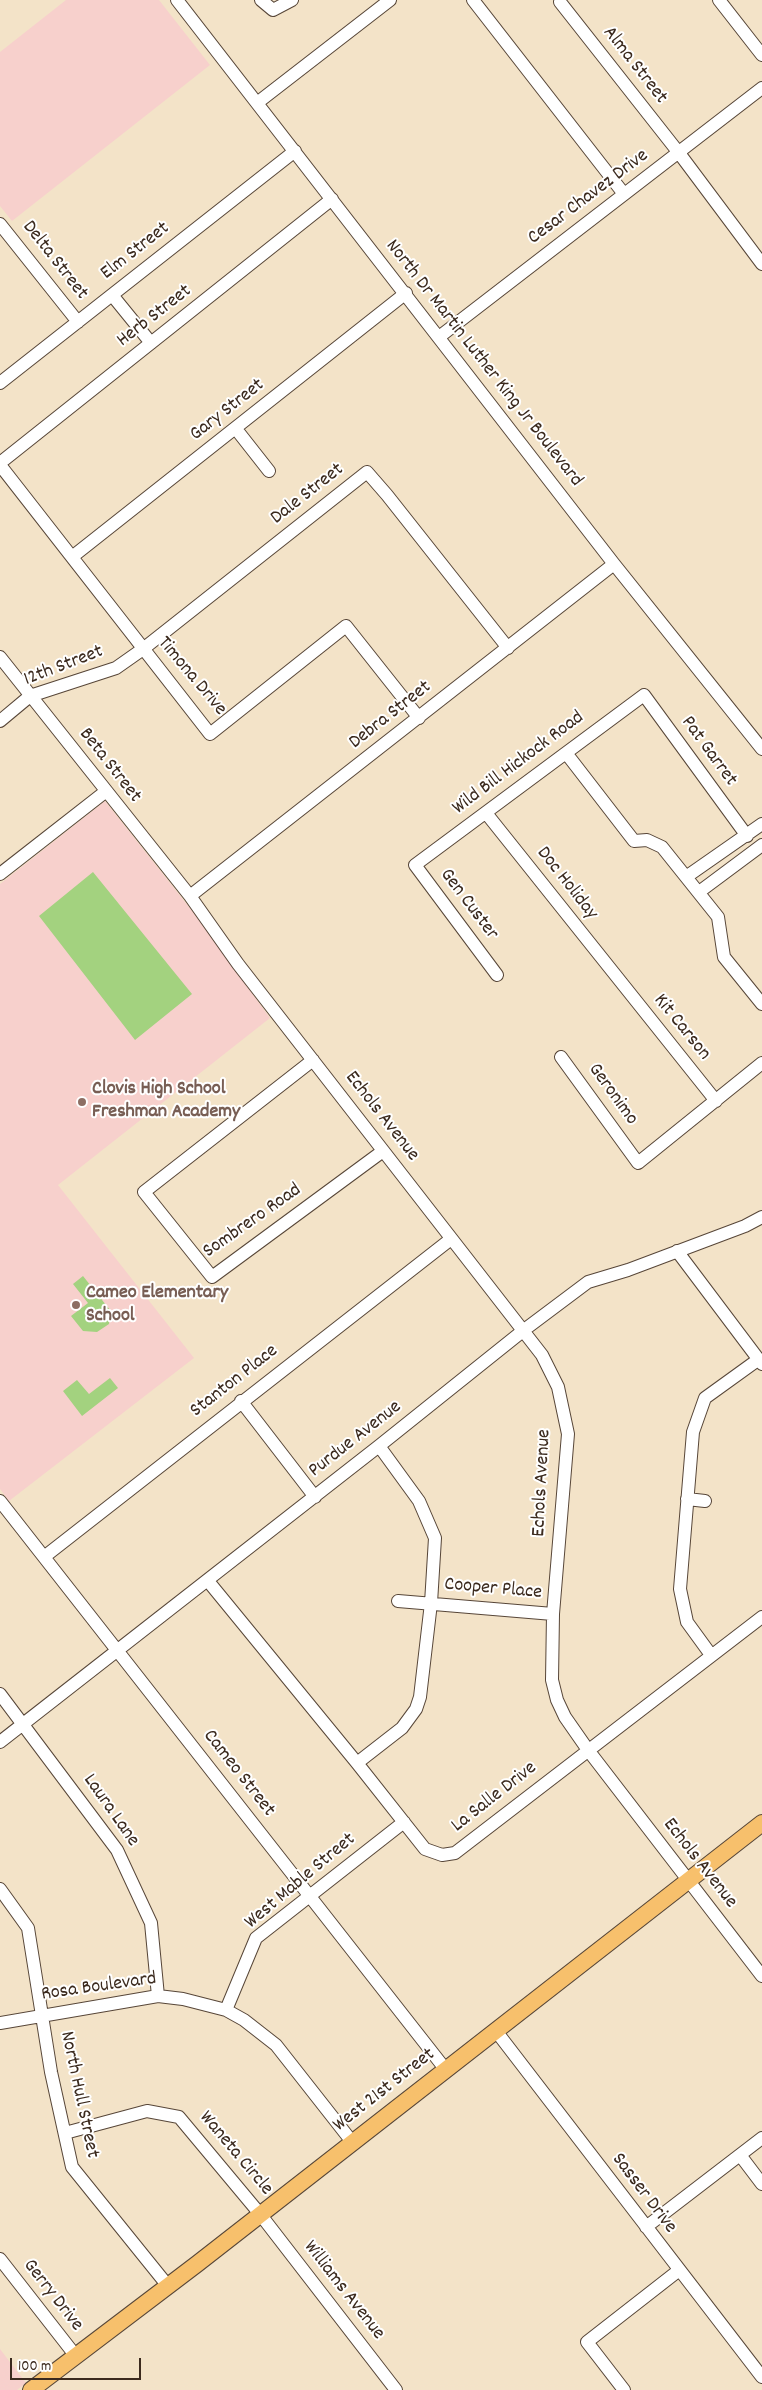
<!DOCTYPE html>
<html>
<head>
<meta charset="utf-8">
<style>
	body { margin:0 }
	#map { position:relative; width:762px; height:2390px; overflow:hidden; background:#f3e3c8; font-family:Dekko,sans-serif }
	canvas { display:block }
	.scale { position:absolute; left:10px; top:2358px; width:131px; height:22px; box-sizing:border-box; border:2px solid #3b2a1e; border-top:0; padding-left:6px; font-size:15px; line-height:18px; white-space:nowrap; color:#3b2a1e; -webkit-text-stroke:4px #fff; paint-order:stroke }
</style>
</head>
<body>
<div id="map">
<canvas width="762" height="2390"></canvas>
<div class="scale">100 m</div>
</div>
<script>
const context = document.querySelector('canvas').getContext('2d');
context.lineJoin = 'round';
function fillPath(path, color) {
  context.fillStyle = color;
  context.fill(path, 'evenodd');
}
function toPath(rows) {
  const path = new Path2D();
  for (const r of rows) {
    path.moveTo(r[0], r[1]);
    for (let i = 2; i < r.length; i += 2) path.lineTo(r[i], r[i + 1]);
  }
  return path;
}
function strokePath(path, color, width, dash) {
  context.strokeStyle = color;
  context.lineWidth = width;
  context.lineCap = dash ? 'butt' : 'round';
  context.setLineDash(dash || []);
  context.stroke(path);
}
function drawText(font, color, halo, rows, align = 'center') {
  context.font = font + ' Dekko,sans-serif';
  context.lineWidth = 4;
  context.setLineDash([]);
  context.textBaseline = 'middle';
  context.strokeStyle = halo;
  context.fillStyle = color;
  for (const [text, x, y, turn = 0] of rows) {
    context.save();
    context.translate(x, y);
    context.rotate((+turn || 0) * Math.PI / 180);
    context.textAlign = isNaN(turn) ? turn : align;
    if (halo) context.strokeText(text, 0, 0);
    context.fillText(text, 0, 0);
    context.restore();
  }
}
fillPath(toPath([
	[66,0,159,0,210,65,12,221,0,206,0,52],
	[105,801,193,912,270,1018,58,1185,194,1358,9,1501,0,1489,0,884],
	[0,2349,26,2383,17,2390,0,2390]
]), '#f7d0cc');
fillPath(toPath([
	[93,872,192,994,135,1040,39,916],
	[83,1276,110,1310,109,1324,97,1332,83,1331,71,1316,88,1303,73,1284],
	[110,1378,118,1388,82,1416,63,1391,77,1380,89,1394]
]), '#a3d27f');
const minor = toPath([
	[177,0,614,564,762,749],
	[261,0,273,10,292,0],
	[473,0,624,194],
	[719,0,762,55],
	[560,2,679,153,762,264],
	[257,103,390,0],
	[0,224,78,322],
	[112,295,151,343],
	[439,337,762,88],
	[0,383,295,151],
	[236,429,269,471],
	[0,463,332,199],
	[0,465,210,734,346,626,419,718],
	[72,557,406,293],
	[0,657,190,896,238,964,542,1355,558,1387,568,1434,553,1614,552,1680,557,1700,565,1717,588,1750,762,1976],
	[0,721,30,696,116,668,143,649,367,472,387,495,508,648],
	[566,753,634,841,647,840,662,847,718,917,724,957,762,1004],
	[486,813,716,1101],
	[0,874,105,792],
	[686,877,762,824],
	[699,892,762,845],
	[190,896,614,564],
	[497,975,415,865,644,695,747,836],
	[561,1057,638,1163,762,1063],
	[313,1060,144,1192,212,1277,383,1151],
	[677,1251,762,1364],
	[241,1401,315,1497],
	[687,1499,705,1501],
	[0,1501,446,2070],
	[44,1557,451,1239],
	[208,1581,357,1763,425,1849,442,1855,455,1853,762,1617],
	[398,1601,553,1614],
	[711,1655,687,1622,680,1589,693,1432,705,1398,759,1359],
	[0,1694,117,1850,151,1923,158,1996],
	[0,1742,379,1446,524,1330,588,1282,628,1270,745,1226,762,1217],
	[357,1763,402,1728,416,1709,420,1697,431,1603,435,1538,419,1501,379,1446],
	[0,1889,28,1928,51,2072,72,2167,168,2286],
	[226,2010,256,1938,404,1822],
	[0,2023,158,1996,183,1999,226,2010,244,2020,276,2045,353,2143],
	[496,2031,762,2377],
	[65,2133,147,2111,179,2117,260,2214,396,2390],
	[740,2155,762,2184],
	[646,2227,762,2138],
	[0,2259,75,2355],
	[624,2390,587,2342,678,2271]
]);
const major = toPath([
	[31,2390,197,2264,762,1823]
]);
strokePath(minor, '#574638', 14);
strokePath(major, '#574638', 18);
strokePath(minor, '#fff', 12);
strokePath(major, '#f7c06c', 16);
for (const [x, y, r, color] of [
	[82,1102,5,"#8d6e63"],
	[76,1305,5,"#8d6e63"]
]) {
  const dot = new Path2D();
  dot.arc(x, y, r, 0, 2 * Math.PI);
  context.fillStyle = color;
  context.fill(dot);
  strokePath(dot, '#fff', 2);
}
drawText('20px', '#3b2a1e', '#fff', [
	["Alma Street",634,66,52],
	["Cesar Chavez Drive",589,198,-37],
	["Elm Street",136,252,-38],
	["Delta Street",54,261,52],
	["Herb Street",155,317,-38],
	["North Dr Martin Luther King Jr Boulevard",483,364,52],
	["Gary Street",228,411,-38],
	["Dale Street",308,495,-38],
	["12th Street",64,667,-21],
	["Timona Drive",191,677,50],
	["Debra Street",391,716,-38],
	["Pat Garret",708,752,54],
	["Wild Bill Hickock Road",519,764,-37],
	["Beta Street",109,766,52],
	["Doc Holiday",566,884,52],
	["Gen Custer",468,905,53],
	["Kit Carson",681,1028,51],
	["Geronimo",612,1095,54],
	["Echols Avenue",381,1117,52],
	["Sombrero Road",253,1222,-35],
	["Stanton Place",235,1382,-38],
	["Purdue Avenue",356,1440,-38],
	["Echols Avenue",543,1483,-87],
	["Cooper Place",493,1590,5],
	["Cameo Street",238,1774,52],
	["La Salle Drive",495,1798,-38],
	["Laura Lane",110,1811,55],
	["Echols Avenue",699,1864,52],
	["West Mable Street",301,1882,-40],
	["Rosa Boulevard",99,1988,-8],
	["West 21st Street",385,2091,-38],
	["North Hull Street",78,2095,78],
	["Waneta Circle",235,2154,50],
	["Sasser Drive",643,2194,53],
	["Williams Avenue",343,2291,52],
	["Gerry Drive",52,2296,52]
]);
drawText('bold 20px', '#785e54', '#fff', [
	["Clovis High School",92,1090],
	["Freshman Academy",92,1113],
	["Cameo Elementary",86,1294],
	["School",86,1317]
], 'left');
</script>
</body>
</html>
